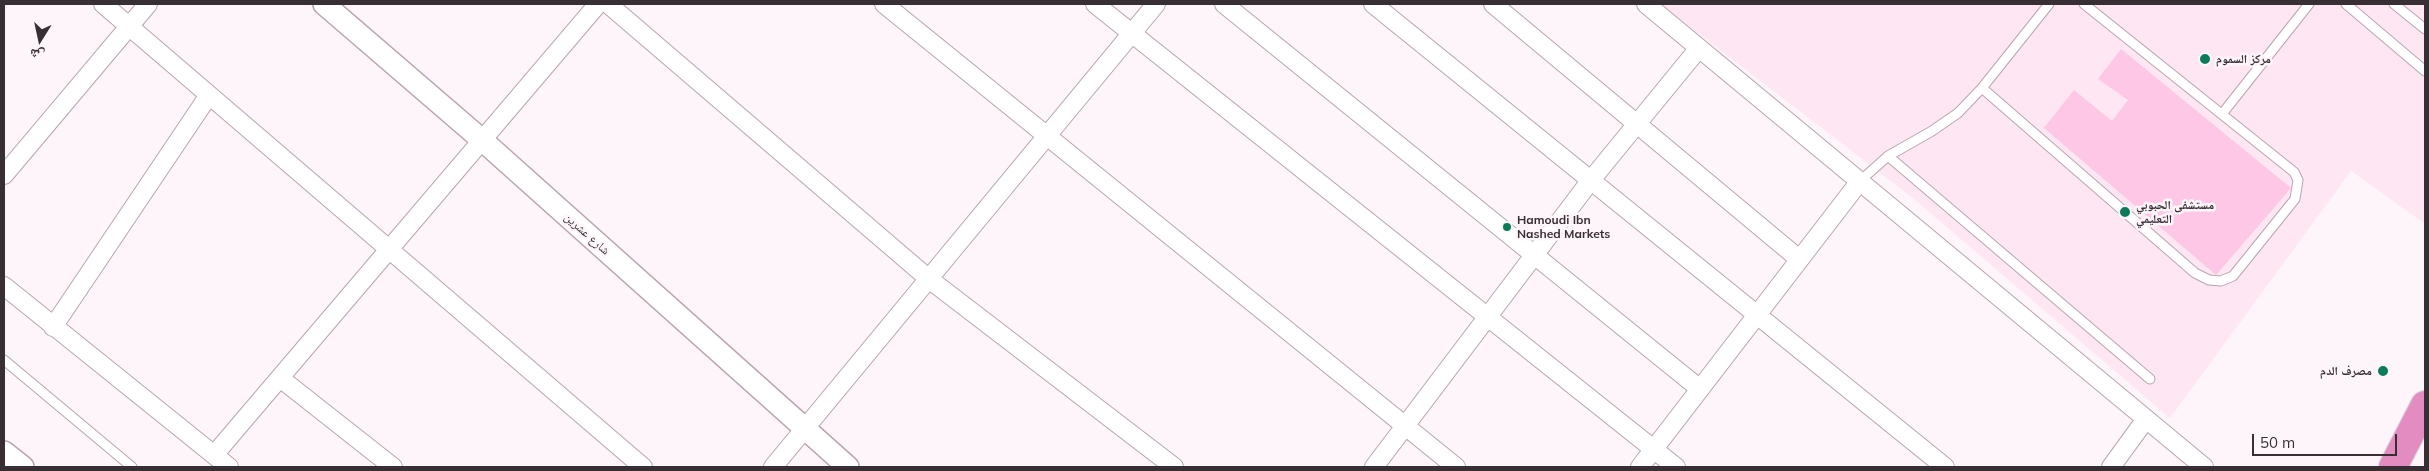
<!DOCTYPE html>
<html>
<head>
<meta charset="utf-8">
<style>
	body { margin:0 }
	#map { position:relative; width:2429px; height:471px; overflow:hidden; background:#fdf5f9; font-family:Mulish,"Noto Naskh Arabic",sans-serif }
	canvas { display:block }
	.frame { position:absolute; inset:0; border:5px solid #372f33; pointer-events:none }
	.north { position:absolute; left:15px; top:15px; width:50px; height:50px; -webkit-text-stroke:4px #fdf5f9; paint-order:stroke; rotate:190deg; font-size:14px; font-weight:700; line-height:20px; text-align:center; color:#372f33 }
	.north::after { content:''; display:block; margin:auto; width:18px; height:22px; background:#372f33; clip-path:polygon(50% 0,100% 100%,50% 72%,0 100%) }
	.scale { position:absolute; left:2252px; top:434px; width:145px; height:22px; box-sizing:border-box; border:2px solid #372f33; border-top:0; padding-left:6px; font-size:15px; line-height:18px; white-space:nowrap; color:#372f33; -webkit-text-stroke:4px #fdf5f9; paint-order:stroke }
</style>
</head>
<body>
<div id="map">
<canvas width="2429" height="471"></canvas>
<div class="frame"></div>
<div class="north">ش</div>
<div class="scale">50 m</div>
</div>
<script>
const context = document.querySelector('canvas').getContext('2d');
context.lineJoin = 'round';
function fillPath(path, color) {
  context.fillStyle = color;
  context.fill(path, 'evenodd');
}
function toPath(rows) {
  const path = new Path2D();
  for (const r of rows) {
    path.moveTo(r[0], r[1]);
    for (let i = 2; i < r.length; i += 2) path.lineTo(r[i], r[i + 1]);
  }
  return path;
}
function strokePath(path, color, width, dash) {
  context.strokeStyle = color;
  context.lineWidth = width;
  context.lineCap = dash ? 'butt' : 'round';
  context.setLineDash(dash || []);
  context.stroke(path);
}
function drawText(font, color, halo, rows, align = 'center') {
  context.font = font + ' Mulish,"Noto Naskh Arabic",sans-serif';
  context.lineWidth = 5;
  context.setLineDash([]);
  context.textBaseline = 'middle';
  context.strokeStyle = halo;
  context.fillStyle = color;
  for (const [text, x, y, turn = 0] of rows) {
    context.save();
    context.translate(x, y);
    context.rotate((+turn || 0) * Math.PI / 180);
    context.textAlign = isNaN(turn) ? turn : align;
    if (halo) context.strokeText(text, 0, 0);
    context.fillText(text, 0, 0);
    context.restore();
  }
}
fillPath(toPath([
	[1665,4,2425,4,2425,224,2351,171,2170,418,1914,199,1663,6]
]), '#fee6f3');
fillPath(toPath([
	[2121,49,2291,188,2216,275,2044,128,2074,90,2112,121,2128,100,2098,79]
]), '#fec7e6');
const service = toPath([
	[2346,4,2425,71],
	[2394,4,2425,29],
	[1982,88,2195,273,2209,280,2221,281,2233,276,2295,199,2298,180,2294,172,2084,4],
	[2222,114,2309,4],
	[1888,156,2150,379],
	[1860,181,1888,156,1932,131,1958,113,1982,88,2049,4],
	[4,360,132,467]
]);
const minor = toPath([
	[103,4,643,467],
	[608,4,929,279,1174,467],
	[884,4,1456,467],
	[1095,4,1676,467],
	[1224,4,1700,389],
	[1373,4,1945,467],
	[1493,4,1799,259],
	[1646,4,2204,467],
	[4,175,148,4],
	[4,286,229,467],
	[53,327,209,95],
	[280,378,393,467],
	[214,455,598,4],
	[773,467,1156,4],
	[1374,467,1591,180,1699,48],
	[1640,467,1860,181],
	[2111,467,2146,419]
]);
const tertiary = toPath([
	[324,4,482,140,848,467],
	[4,452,23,467]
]);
const trunk = toPath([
	[2393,467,2425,405]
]);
strokePath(service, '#b9a4af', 11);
strokePath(minor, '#b9a4af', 20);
strokePath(tertiary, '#b9a4af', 24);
strokePath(trunk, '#d7d5d6', 30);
strokePath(service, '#fff', 9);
strokePath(minor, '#fff', 18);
strokePath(tertiary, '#fff', 21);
strokePath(trunk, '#e28cc2', 28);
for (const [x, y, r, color] of [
	[2205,59,6,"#0c7c58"],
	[2125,212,6,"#0c7c58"],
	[1507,227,5,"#0c7c58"],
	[2383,371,6,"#0c7c58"]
]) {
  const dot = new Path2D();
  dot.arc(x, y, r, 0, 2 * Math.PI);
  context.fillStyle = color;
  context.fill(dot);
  strokePath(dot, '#fdf5f9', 2);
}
drawText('bold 12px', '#372f33', '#fdf5f9', [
	["مركز السموم",2216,59],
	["مستشفى الحبوبي",2136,205],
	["التعليمي",2136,219],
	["Hamoudi Ibn",1517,220],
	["Nashed Markets",1517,234],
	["مصرف الدم",2372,371,"right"]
], 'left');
drawText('12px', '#372f33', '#fdf5f9', [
	["شارع عشرين",587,234,42]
]);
</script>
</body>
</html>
